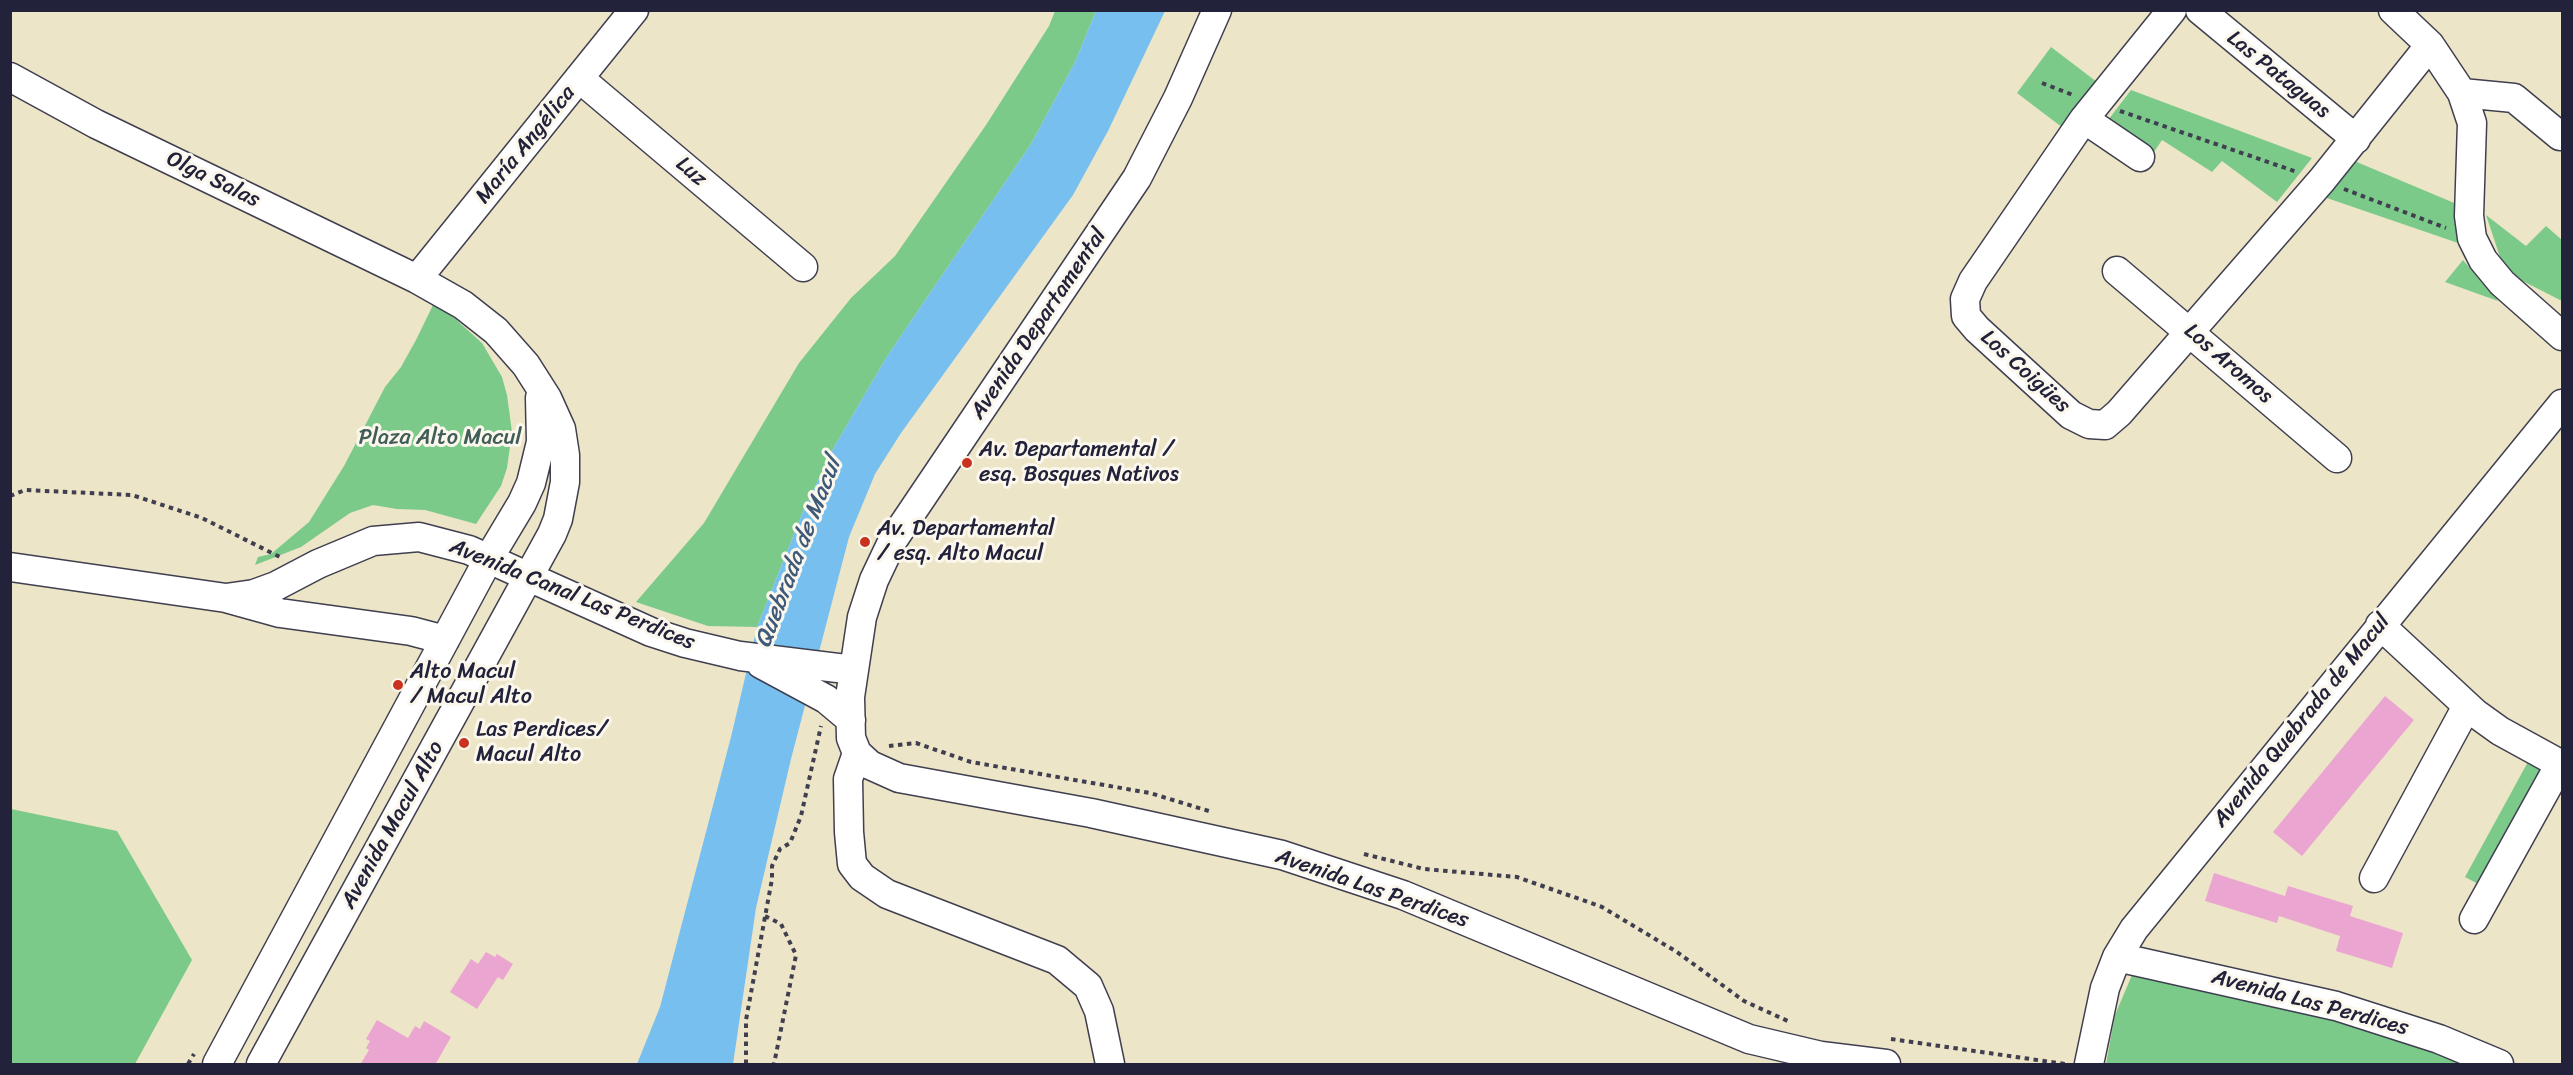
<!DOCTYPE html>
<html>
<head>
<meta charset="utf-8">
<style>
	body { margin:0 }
	#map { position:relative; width:2573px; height:1075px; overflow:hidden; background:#ede5c7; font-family:Sriracha,sans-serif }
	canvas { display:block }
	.frame { position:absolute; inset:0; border:12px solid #22223b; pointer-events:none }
</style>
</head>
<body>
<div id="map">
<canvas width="2573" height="1075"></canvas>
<div class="frame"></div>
</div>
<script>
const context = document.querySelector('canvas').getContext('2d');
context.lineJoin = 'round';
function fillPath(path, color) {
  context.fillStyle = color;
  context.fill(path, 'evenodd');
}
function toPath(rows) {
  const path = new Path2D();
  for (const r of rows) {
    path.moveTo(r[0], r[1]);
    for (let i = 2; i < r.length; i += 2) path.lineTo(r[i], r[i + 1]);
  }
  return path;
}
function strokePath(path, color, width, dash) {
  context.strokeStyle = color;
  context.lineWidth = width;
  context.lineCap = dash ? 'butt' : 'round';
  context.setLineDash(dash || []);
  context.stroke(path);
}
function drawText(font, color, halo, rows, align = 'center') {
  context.font = font + ' Sriracha,sans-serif';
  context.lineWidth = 6;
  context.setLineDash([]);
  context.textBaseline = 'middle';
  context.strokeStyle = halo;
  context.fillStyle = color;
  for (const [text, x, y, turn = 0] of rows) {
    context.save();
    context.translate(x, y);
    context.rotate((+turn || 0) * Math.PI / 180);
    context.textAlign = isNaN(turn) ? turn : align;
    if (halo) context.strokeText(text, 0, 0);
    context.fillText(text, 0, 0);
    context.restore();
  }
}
fillPath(toPath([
	[1055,11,1096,11,1075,62,1031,144,886,358,833,449,802,514,757,627,708,626,636,602,704,523,799,363,851,298,895,256,986,125,1049,26],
	[2051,47,2097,82,2063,128,2017,93],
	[2131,90,2312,158,2277,202,2222,161,2212,172,2162,140,2154,152,2105,124],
	[2352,160,2459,205,2461,244,2321,196],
	[2486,215,2526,246,2546,226,2562,240,2562,301,2505,272],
	[2463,260,2498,301,2445,282],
	[433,305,451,315,482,343,502,377,507,395,512,432,507,468,501,486,476,524,425,510,397,509,373,505,350,513,301,547,255,565,258,557,271,554,309,522,344,466,385,387,401,367,416,340],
	[2529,760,2542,767,2542,777,2482,886,2465,877],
	[11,809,117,831,192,960,135,1064,11,1064],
	[2132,975,2244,997,2332,1019,2434,1051,2465,1064,2106,1064,2115,1015]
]), '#7bca8a');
fillPath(toPath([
	[1096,11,1165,11,1108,131,1073,195,901,433,875,474,849,537,791,759,756,908,733,1064,637,1064,660,1007,731,737,757,627,802,514,833,449,886,358,1031,144,1075,62]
]), '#76bfef');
fillPath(toPath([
	[2385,696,2414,720,2302,856,2273,832],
	[2214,873,2285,896,2288,886,2353,906,2350,916,2403,933,2392,968,2336,951,2340,936,2279,916,2277,923,2205,901],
	[486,952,495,957,497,954,513,964,503,980,498,977,477,1009,450,992,471,959,478,964],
	[377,1020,408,1038,415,1026,420,1029,424,1021,451,1037,435,1065,360,1065,369,1050,366,1048,370,1041,366,1039]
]), '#eaa6d0');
const minor = toPath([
	[1217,10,1178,98,1137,178,893,540,874,580,862,617,850,697,851,738,857,753,870,765,899,778,1091,813,1282,855,1403,895,1749,1039,1821,1056,1886,1064],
	[2172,10,2084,119,1973,281,1965,299,1966,316,1977,329,2071,415,2089,424,2105,425,2119,413,2322,180,2430,45],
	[2200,10,2356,139],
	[2393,10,2430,45,2462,93,2472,123,2469,216,2472,238,2483,260,2502,283,2562,336],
	[10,77,96,124,417,279,463,305,496,331,526,365,547,398,561,429,565,455,565,482,558,519,552,534,261,1064],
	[579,78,803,267],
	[2462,93,2514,98,2560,136],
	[2084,119,2140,157],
	[2117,271,2337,458],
	[417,279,634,10],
	[10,567,226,598,280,613,411,631,445,640],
	[226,598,254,594,276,586,318,564,373,541,419,537,469,550,651,632,685,643,740,656,854,670],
	[2380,625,2475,713,2500,731,2562,765],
	[761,664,826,699,851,720],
	[857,753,848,779,849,832,852,864,862,877,887,894,1057,960,1088,986,1099,1011,1110,1064],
	[2374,878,2467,706],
	[2474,919,2560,764],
	[2117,957,2336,1006,2439,1039,2499,1064],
	[217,1064,489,558,522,503,531,483,541,442,540,398],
	[2089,1064,2105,988,2117,957,2134,929,2562,404]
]);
strokePath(minor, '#403f50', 31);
strokePath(toPath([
	[2042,83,2073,95],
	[2120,111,2297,172],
	[2344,189,2446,228],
	[10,496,25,490,132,495,202,518,280,557],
	[889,746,916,743,971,762,1150,793,1212,812],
	[1364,854,1424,869,1517,877,1602,907,1677,952,1744,1001,1790,1022],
	[765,916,781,924,796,955,774,1064],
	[1891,1039,2065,1064],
	[188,1064,194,1054],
	[746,1064,746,1020,772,879,772,866,780,849,790,843,801,816,821,726]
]), '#403f50', 4, [4.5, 4.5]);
strokePath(minor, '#fff', 28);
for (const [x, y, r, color] of [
	[967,463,6,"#c8321e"],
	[865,542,6,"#c8321e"],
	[398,685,6,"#c8321e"],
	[464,743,6,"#c8321e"]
]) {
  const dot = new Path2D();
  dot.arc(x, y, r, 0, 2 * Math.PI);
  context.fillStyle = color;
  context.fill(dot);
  strokePath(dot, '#fbf7ec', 2);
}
drawText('22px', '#22223b', '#fbf7ec', [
	["Las Pataguas",2278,75,39],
	["María Angélica",526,145,-51],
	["Luz",691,172,40],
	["Olga Salas",213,180,26],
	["Avenida Departamental",1039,324,-56],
	["Los Aromos",2228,364,41],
	["Los Coigües",2025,372,42],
	["Avenida Canal Las Perdices",572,595,22],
	["Avenida Quebrada de Macul",2302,721,-51],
	["Avenida Macul Alto",393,825,-61],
	["Avenida Las Perdices",1372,889,19],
	["Avenida Las Perdices",2310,1003,15]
]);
drawText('22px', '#415d57', '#fbf7ec', [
	["Plaza Alto Macul",440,438]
]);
drawText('22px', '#22223b', '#fbf7ec', [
	["Av. Departamental /",979,450],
	["esq. Bosques Nativos",979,475],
	["Av. Departamental",877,529],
	["/ esq. Alto Macul",877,554],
	["Alto Macul",410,672],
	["/ Macul Alto",410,697],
	["Las Perdices/",476,730],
	["Macul Alto",476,755]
], 'left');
drawText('italic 24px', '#3f597a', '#fbf7ec', [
	["Quebrada de Macul",799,553,-69]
]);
</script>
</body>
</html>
